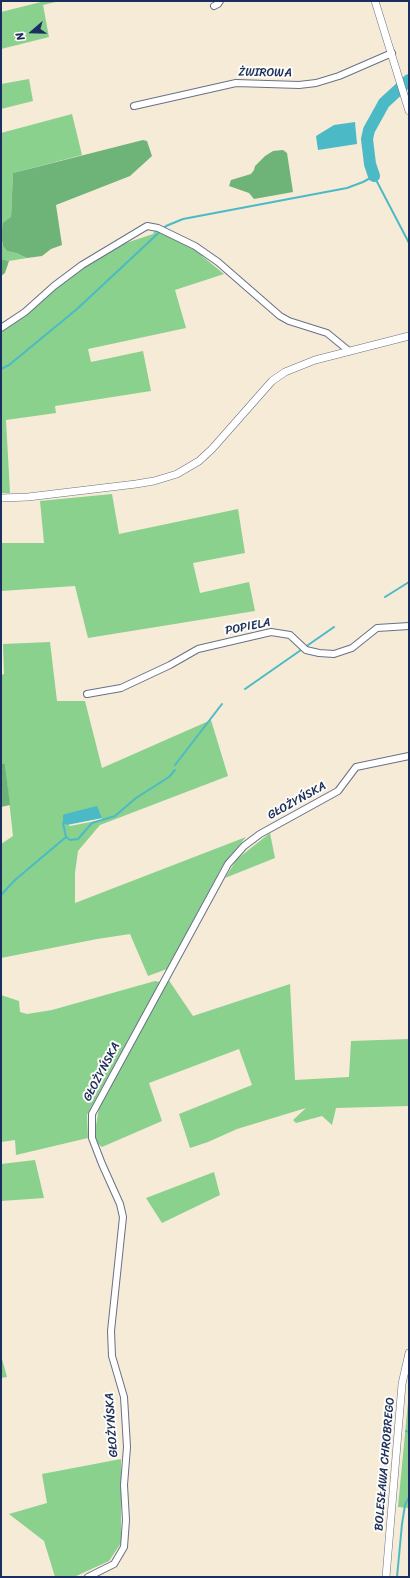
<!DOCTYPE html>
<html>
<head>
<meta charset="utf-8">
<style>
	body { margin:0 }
	#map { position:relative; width:410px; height:1578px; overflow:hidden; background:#f6ebd7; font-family:Sriracha,sans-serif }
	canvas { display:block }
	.frame { position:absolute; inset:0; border:2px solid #1b2f5e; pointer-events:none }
	.north { position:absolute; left:12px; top:12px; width:40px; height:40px; -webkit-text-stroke:3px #fdfcf7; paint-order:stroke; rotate:250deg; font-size:11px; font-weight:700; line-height:16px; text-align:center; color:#1b2f5e }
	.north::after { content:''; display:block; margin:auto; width:14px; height:18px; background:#1b2f5e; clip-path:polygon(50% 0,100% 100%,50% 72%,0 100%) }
</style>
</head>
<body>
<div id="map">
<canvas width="410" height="1578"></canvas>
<div class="frame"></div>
<div class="north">N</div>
</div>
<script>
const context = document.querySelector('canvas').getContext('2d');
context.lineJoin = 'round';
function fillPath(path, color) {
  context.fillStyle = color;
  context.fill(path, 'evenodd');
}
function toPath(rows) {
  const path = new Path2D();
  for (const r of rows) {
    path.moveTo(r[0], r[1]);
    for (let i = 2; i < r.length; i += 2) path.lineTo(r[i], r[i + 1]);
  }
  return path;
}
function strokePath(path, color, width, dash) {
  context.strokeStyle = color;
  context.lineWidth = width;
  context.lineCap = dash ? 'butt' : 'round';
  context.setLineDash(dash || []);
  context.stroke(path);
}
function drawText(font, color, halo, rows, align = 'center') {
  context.font = font + ' Sriracha,sans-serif';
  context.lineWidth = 4;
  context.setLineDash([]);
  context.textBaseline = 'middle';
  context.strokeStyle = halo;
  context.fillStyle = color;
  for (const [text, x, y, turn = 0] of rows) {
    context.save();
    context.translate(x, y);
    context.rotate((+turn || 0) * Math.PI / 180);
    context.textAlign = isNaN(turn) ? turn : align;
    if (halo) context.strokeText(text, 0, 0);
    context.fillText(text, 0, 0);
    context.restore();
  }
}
fillPath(toPath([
	[45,1,60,1,43,5,49,37,1,49,1,12],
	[29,79,33,101,1,109,1,84],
	[72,114,82,155,13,173,11,217,2,228,1,236,1,133],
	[155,230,203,254,202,256,224,274,175,290,186,328,88,349,91,362,143,351,151,391,55,406,56,413,6,420,10,493,1,493,1,324,24,310,99,252,153,234],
	[1,238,3,246,7,251,16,253,27,258,9,261,1,259],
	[112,494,119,534,238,509,245,553,193,563,200,593,249,582,255,611,88,638,75,586,1,591,1,543,44,543,40,501],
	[50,642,57,701,85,701,102,768,211,720,228,776,100,825,78,851,75,873,75,903,246,837,223,865,167,969,148,976,130,934,97,939,1,958,1,844,13,836,5,764,1,763,1,675,4,674,3,644],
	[102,818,101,820,70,826,67,824],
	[270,833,275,858,225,878,237,859],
	[168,979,193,1016,290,984,295,1080,349,1077,351,1041,409,1039,409,1106,336,1108,332,1125,322,1116,296,1123,293,1120,306,1108,237,1129,208,1142,190,1148,179,1114,252,1085,239,1049,149,1083,162,1121,102,1147,97,1143,95,1132,99,1107],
	[155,981,160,982,87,1115,88,1138,16,1155,15,1140,1,1142,1,995,19,1001,20,1012,27,1014,52,1010],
	[35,1160,44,1198,1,1201,1,1164],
	[214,1172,220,1195,162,1223,146,1198],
	[1,1355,7,1377,1,1378],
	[409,1392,409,1508,398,1507],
	[121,1459,121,1543,109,1561,74,1577,55,1577,44,1541,9,1514,47,1503,42,1474]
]), '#89d18d');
fillPath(toPath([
	[143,140,147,141,152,156,130,176,56,205,62,245,51,249,42,256,27,258,16,253,7,251,3,246,1,236,3,223,11,217,13,173],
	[283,150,287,153,293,192,254,199,249,193,229,186,231,180,251,174,254,170,255,166,265,156,273,151],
	[1,259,9,261,5,273,1,276],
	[1,763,5,764,10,805,1,807]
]), '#6eb378');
fillPath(toPath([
	[355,122,357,144,318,150,316,136,334,125],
	[97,806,102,818,67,825,63,823,63,815,65,814]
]), '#4cbac6');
strokePath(toPath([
	[1,369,9,365,77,309,166,226,183,219,347,188,363,182,374,176,409,243],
	[385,597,409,582],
	[245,689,334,627],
	[175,765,222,704],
	[63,823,66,837],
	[1,895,15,880,66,837,70,840,78,839,92,823,115,816,136,798,169,777,175,770],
	[406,1431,409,1432],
	[397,1577,402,1524,405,1505,409,1497]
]), '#4cbac6', 2);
strokePath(toPath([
	[374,176,370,164,367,139,369,130,384,103,409,80]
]), '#4cbac6', 12);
const minor = toPath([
	[214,6,218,4,220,1],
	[134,106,236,83,299,85,316,83,339,76,392,53],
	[1,328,25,312,54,286,82,265,147,226,158,228,195,246,218,262,280,316,289,321,327,333,349,351],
	[87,694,121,688,170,665,198,649,271,632,290,635,306,650,319,653,334,654,352,648,377,628,409,626],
	[88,1577,114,1564,124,1547,126,1520,124,1485,127,1447,124,1397,112,1356,111,1331,123,1217,120,1204,102,1164,92,1138,92,1114,228,864,244,846,260,834,338,791,356,767,409,756]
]);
const tertiary = toPath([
	[375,1,409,111],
	[1,498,28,497,136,484,154,481,177,474,199,461,212,449,272,381,285,372,315,360,409,336],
	[386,1577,402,1384,409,1353]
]);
strokePath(minor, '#687188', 8);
strokePath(tertiary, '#687188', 8);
strokePath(minor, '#fff', 6);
strokePath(tertiary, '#fff', 7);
drawText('12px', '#1b2f5e', '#fdfcf7', [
	["ŻWIROWA",265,73,1],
	["POPIELA",248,627,-11],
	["GŁOŻYŃSKA",297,801,-29],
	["GŁOŻYŃSKA",102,1072,-62],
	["GŁOŻYŃSKA",112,1425,-94],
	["BOLESŁAWA CHROBREGO",385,1464,-85]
]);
</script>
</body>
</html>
